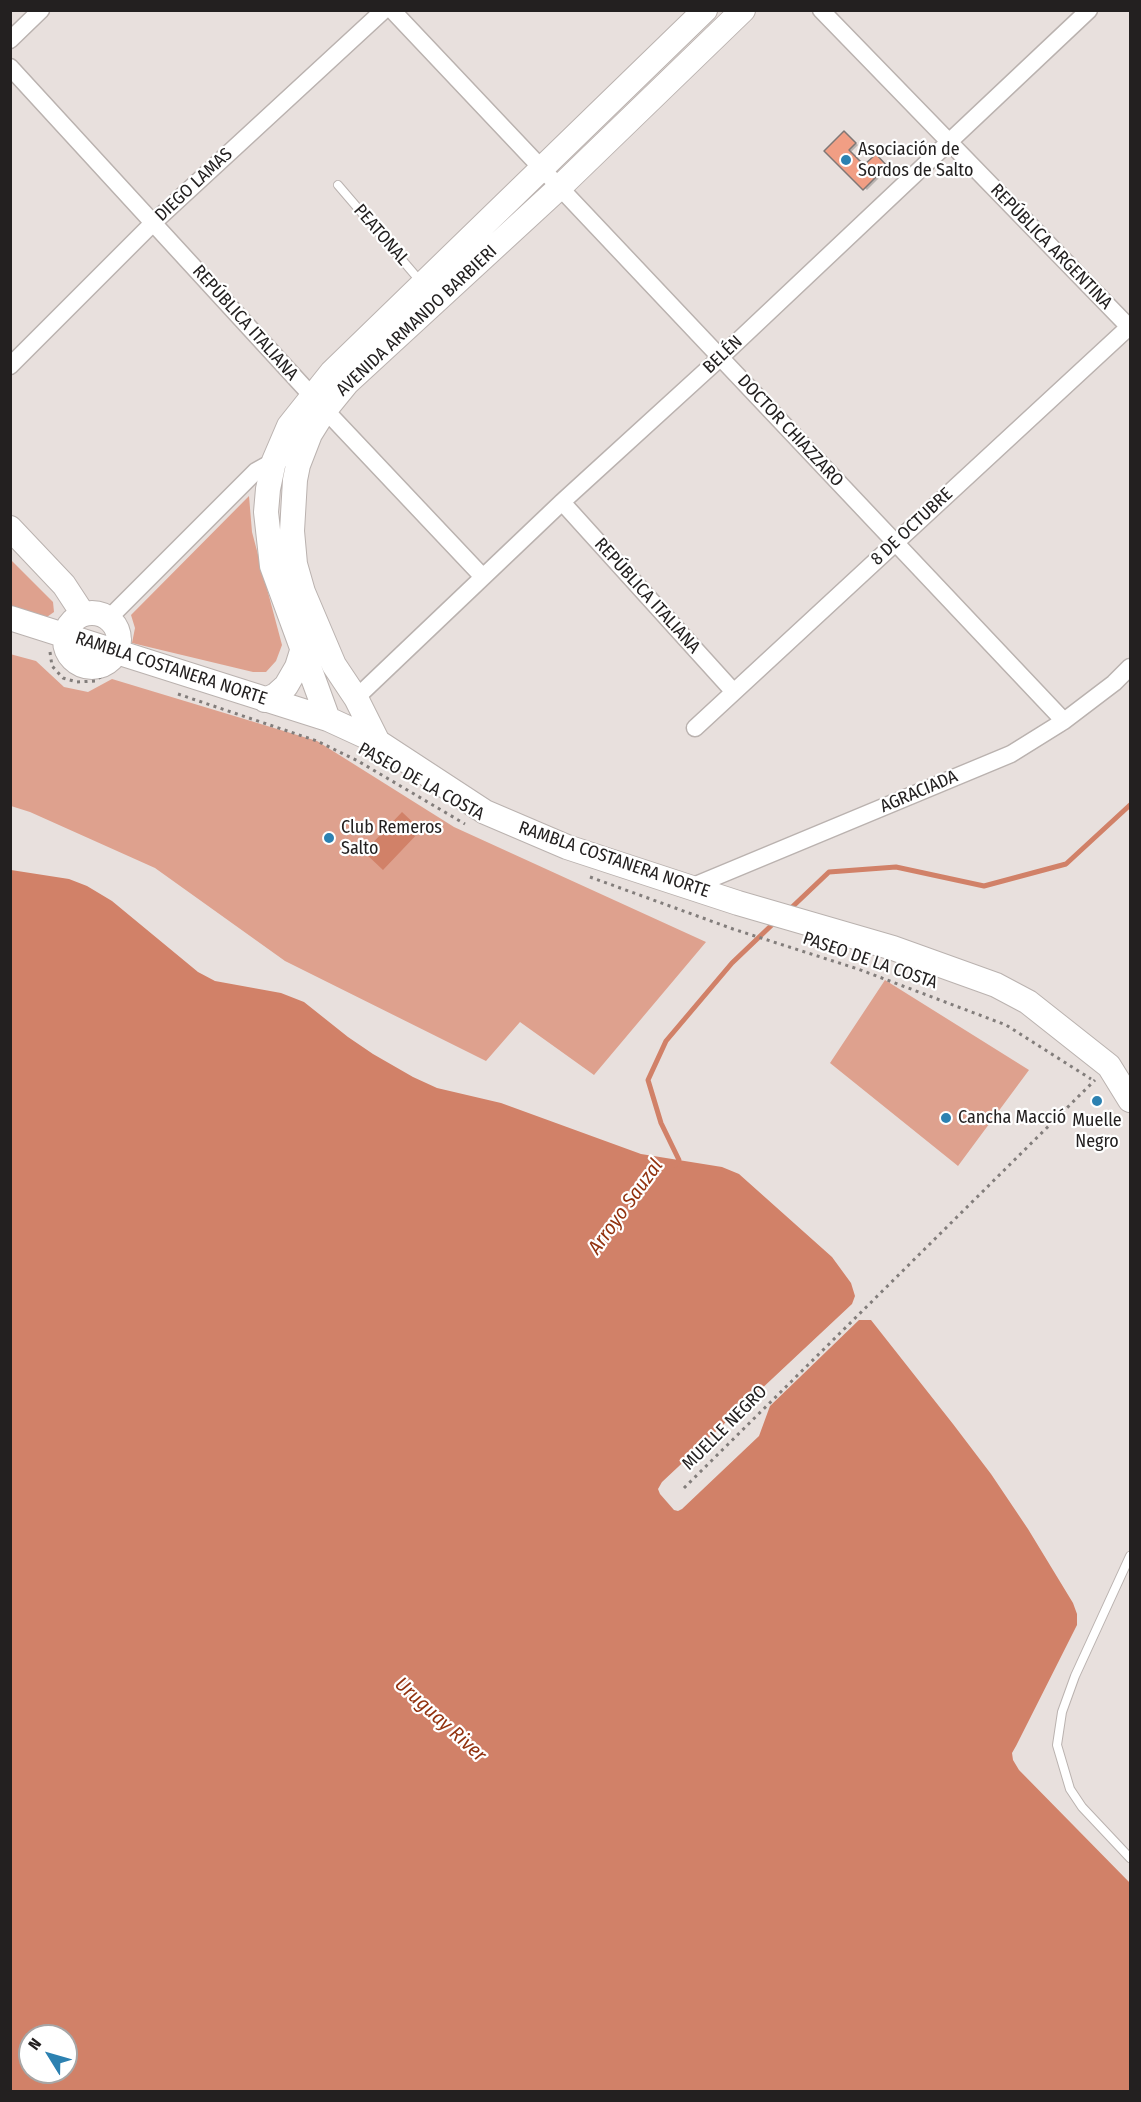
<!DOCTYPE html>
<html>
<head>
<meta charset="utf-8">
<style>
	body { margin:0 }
	#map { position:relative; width:1141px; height:2102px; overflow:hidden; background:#e8e0dd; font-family:"Fira Sans Condensed",sans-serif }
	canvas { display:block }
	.frame { position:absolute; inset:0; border:12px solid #232020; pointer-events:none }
	.north { position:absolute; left:18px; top:2024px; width:60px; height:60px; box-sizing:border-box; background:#fff; border:2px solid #a7a6a6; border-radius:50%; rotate:307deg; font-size:16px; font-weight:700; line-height:24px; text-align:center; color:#232020 }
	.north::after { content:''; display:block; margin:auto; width:21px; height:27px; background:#2c81b1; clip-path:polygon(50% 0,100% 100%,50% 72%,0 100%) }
</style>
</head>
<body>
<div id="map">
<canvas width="1141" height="2102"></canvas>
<div class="frame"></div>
<div class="north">N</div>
</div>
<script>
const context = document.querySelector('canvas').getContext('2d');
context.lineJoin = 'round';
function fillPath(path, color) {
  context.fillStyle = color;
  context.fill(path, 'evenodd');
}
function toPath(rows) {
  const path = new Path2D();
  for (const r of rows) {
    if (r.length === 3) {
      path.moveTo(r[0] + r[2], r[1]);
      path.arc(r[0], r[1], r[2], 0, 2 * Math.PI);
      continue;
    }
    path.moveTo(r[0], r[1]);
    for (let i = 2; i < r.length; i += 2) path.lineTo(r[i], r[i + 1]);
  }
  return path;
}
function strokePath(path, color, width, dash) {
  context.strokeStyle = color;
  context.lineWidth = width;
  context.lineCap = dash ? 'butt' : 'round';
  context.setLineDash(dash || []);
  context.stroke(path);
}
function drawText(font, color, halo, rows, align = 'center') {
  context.font = font + ' "Fira Sans Condensed",sans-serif';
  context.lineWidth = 4.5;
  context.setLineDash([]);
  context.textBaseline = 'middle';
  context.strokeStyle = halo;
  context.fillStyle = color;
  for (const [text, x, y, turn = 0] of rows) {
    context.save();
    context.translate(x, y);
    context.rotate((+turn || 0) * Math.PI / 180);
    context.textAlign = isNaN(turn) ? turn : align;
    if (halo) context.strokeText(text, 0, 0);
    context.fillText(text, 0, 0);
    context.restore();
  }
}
fillPath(toPath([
	[249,496,252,532,282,645,276,661,266,672,253,672,132,643,135,628,131,615],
	[10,559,53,602,54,612,44,619,11,609],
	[10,654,36,661,64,687,88,692,112,679,317,741,454,827,706,942,594,1075,520,1022,486,1061,285,961,155,868,30,812,11,806],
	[885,980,1029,1070,958,1166,830,1063]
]), '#dea18e');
fillPath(toPath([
	[402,812,421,830,383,870,364,852],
	[11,870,69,879,87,886,112,901,198,972,215,981,281,993,304,1002,348,1037,373,1054,413,1077,437,1088,501,1103,641,1154,722,1167,739,1174,832,1257,851,1283,855,1296,852,1304,662,1482,658,1489,660,1494,674,1510,678,1511,682,1509,759,1436,770,1406,859,1320,871,1320,953,1424,991,1474,1028,1529,1073,1603,1077,1614,1077,1625,1016,1746,1012,1753,1013,1760,1019,1770,1130,1883,1130,2091,11,2091],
	[30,2036,66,2036,66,2072,30,2072]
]), '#d18168');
fillPath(toPath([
	[847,135,858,145,851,152,865,167,879,158,889,168,867,190,826,151]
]), '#0003');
strokePath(toPath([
	[789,910,829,872,896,867,984,886,1066,864,1130,805],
	[675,1165,679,1160,661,1123,648,1080,666,1041,732,963,777,920]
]), '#d18168', 5);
const building = toPath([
	[844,131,856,143,849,150,864,165,876,154,887,166,863,190,824,151,844,131]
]);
fillPath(building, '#f19e84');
strokePath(building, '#7f7775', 1.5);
const lane = toPath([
	[338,185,421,282],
	[1130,1556,1075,1676,1062,1712,1057,1745,1070,1789,1082,1807,1130,1858]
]);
const street = toPath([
	[392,10,1064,721],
	[821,10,1130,328],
	[10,40,41,10],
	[10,67,312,396,483,577],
	[10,366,153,223,384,10],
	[562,502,733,691],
	[109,618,256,471,274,461,279,462],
	[356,698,562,502,721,357,1089,10],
	[695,728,1130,326],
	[691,887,1011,754,1064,721,1114,683,1130,667]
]);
const secondary = toPath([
	[10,528,64,585,83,614],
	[92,640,27],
	[10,618,328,719,378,742,485,812,567,847,738,903,893,948,996,985,1028,1002,1109,1066,1130,1100],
	[265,700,276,695,286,686,297,667,302,651],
	[328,719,272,566,266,512,268,489,274,461,289,426,332,372,705,10],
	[378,742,356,698,334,665,303,592,295,564,292,531,295,480,298,465,310,434,325,410,347,383,560,187,743,10]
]);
strokePath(lane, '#bab2af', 10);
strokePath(street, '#bab2af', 19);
strokePath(secondary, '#bab2af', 26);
strokePath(toPath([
	[50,652,52,666,63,678,77,682,95,681,109,671],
	[178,694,317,741,358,761,465,824],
	[590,877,733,929,858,969,1006,1025,1091,1079],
	[684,1488,1095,1080]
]), '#827d7b', 3, [3, 4.5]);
strokePath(lane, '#fff', 8);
strokePath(street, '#fff', 16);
strokePath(secondary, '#fff', 24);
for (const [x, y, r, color] of [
	[846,160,6,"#2c81b1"],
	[329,838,6,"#2c81b1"],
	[1097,1101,6,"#2c81b1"],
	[946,1118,6,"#2c81b1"]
]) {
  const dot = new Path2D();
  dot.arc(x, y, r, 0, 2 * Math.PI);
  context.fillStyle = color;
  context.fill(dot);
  strokePath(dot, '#fff', 2);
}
drawText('18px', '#232020', '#fff', [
	["Asociación de",858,150],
	["Sordos de Salto",858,171],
	["Club Remeros",341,828],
	["Salto",341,849],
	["Cancha Macció",958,1118],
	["Muelle",1097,1121,"center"],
	["Negro",1097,1142,"center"]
], 'left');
drawText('18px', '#232020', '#fff', [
	["DIEGO LAMAS",194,185,-43],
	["PEATONAL",381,235,49],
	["REPÚBLICA ARGENTINA",1051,247,46],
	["AVENIDA ARMANDO BARBIERI",417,321,-43],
	["REPÚBLICA ITALIANA",245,323,48],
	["BELÉN",723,355,-43],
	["DOCTOR CHIAZZARO",790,431,47],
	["8 DE OCTUBRE",912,527,-43],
	["REPÚBLICA ITALIANA",647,596,48],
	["RAMBLA COSTANERA NORTE",171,669,18],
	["PASEO DE LA COSTA",421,782,29],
	["AGRACIADA",919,792,-23],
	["RAMBLA COSTANERA NORTE",614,860,19],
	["PASEO DE LA COSTA",870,961,19],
	["MUELLE NEGRO",725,1428,-45]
]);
drawText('italic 20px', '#92320f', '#fff', [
	["Arroyo Sauzal",626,1207,-54],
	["Uruguay River",440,1720,42]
]);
</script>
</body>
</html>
